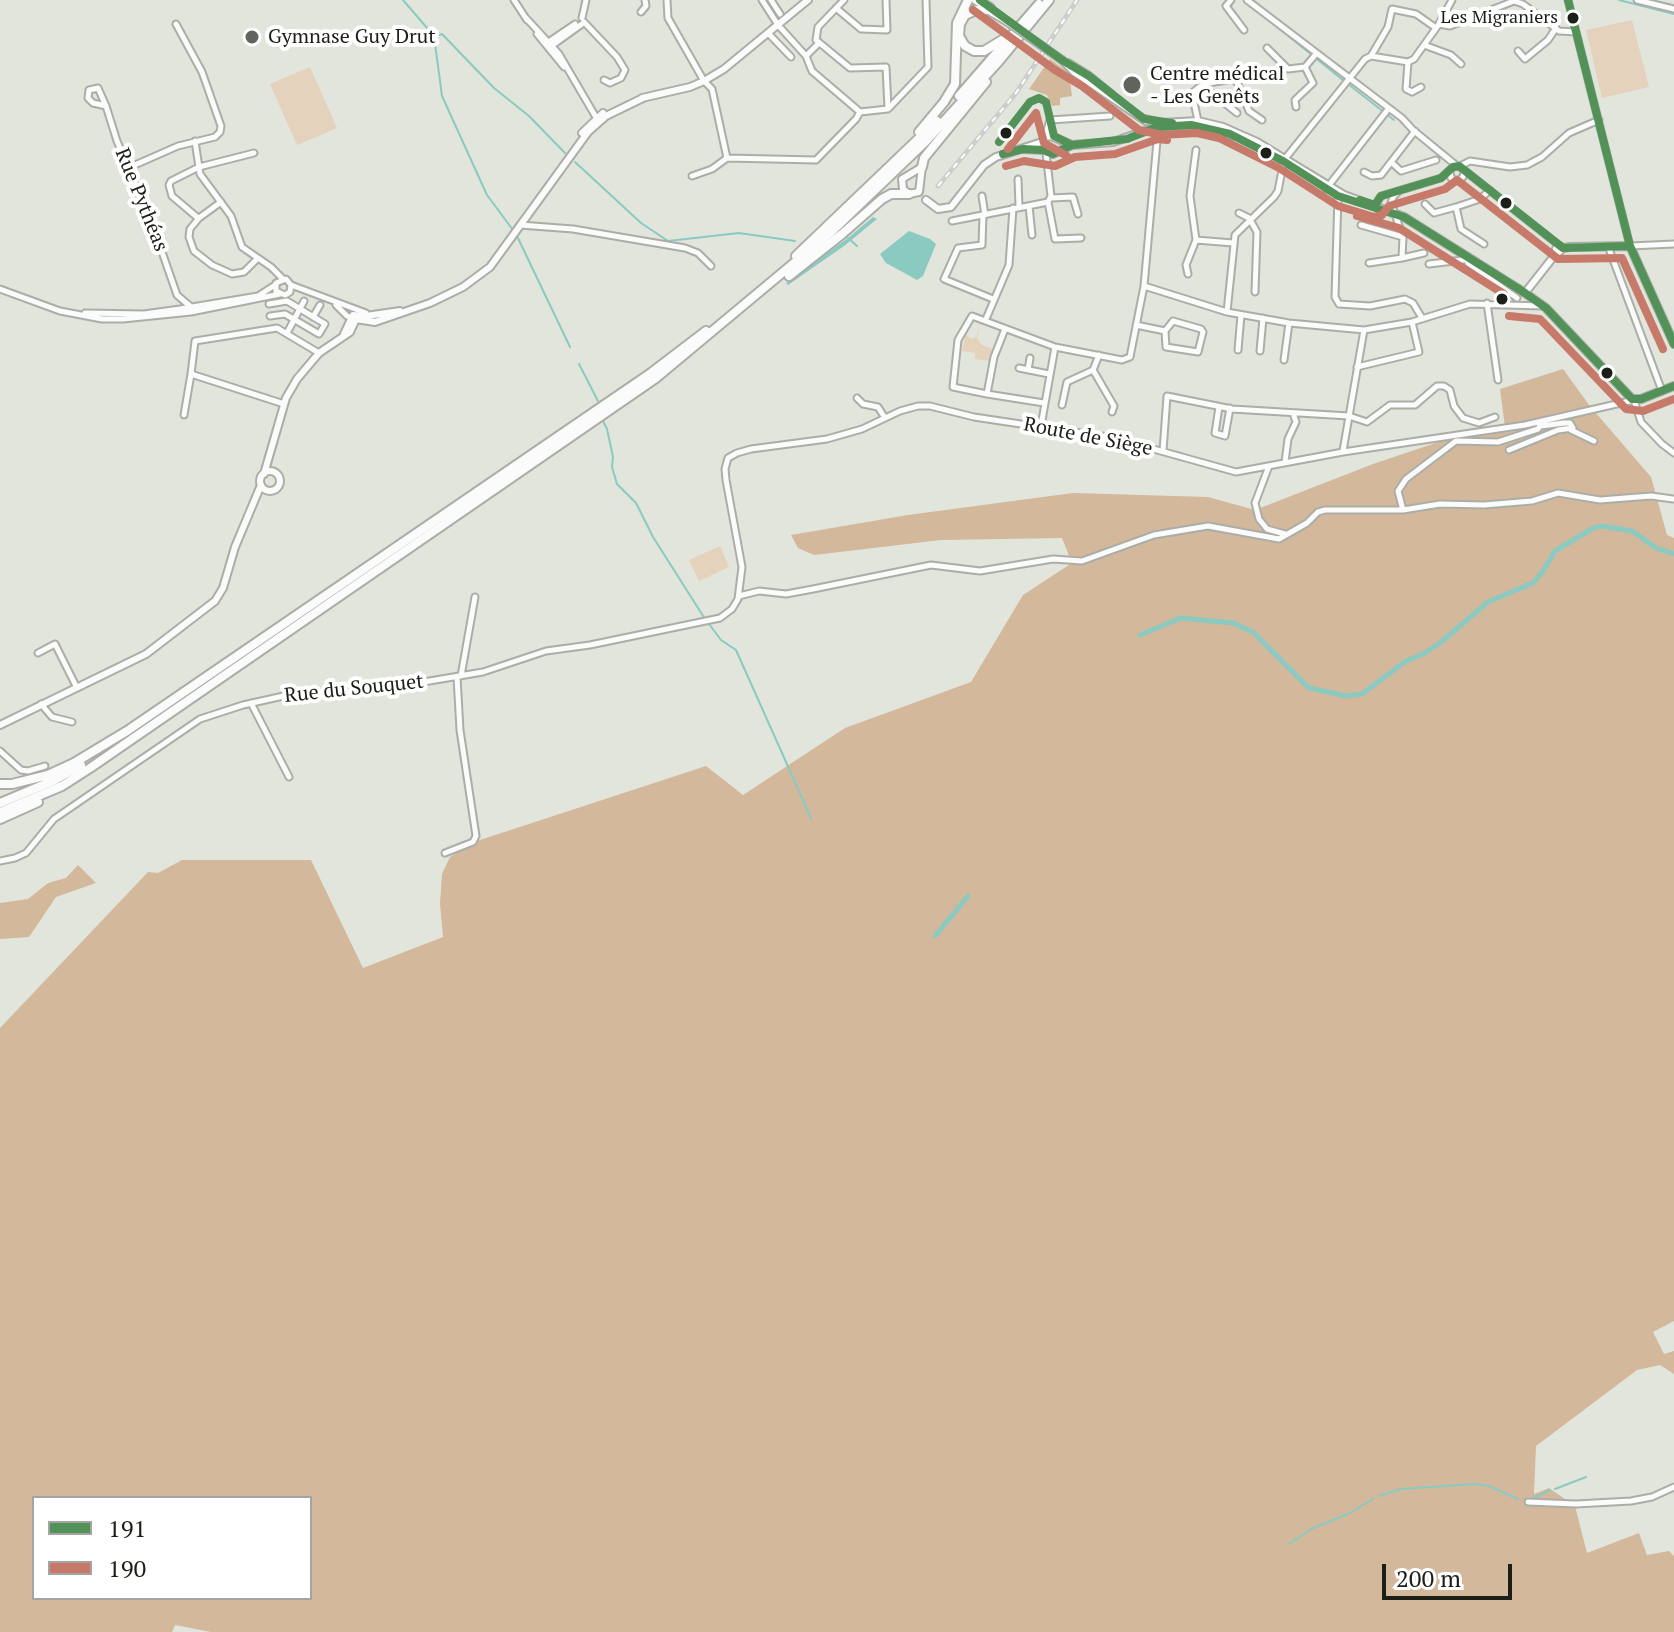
<!DOCTYPE html>
<html>
<head>
<meta charset="utf-8">
<style>
	body { margin:0 }
	#map { position:relative; width:1674px; height:1632px; overflow:hidden; background:#e1e5dc; font-family:"PT Serif",serif }
	canvas { display:block }
	.legend { position:absolute; left:32px; top:1496px; width:280px; height:104px; box-sizing:border-box; background:#fff; border:2px solid #a4a5a3; margin:0; padding:10px 14px; list-style:none; font-size:24px; color:#1c1f18 }
	.legend li { display:flex; align-items:center; gap:16px; height:40px }
	.legend b { width:40px; border:2px solid #a4a5a3 }
	.scale { position:absolute; left:1382px; top:1564px; width:130px; height:36px; box-sizing:border-box; border:4px solid #1c1f18; border-top:0; padding-left:10px; font-size:24px; line-height:28px; white-space:nowrap; color:#1c1f18; -webkit-text-stroke:6px #fff; paint-order:stroke }
</style>
</head>
<body>
<div id="map">
<canvas width="1674" height="1632"></canvas>
<ul class="legend">
<li><b style="height:10px;background:#529258"></b>191</li>
<li><b style="height:10px;background:#c87a6a"></b>190</li>
</ul>
<div class="scale">200 m</div>
</div>
<script>
const context = document.querySelector('canvas').getContext('2d');
context.lineJoin = 'round';
function fillPath(path, color) {
  context.fillStyle = color;
  context.fill(path, 'evenodd');
}
function toPath(rows) {
  const path = new Path2D();
  for (const r of rows) {
    if (r.length === 3) {
      path.moveTo(r[0] + r[2], r[1]);
      path.arc(r[0], r[1], r[2], 0, 2 * Math.PI);
      continue;
    }
    path.moveTo(r[0], r[1]);
    for (let i = 2; i < r.length; i += 2) path.lineTo(r[i], r[i + 1]);
  }
  return path;
}
function strokePath(path, color, width, dash) {
  context.strokeStyle = color;
  context.lineWidth = width;
  context.lineCap = dash ? 'butt' : 'round';
  context.setLineDash(dash || []);
  context.stroke(path);
}
function drawText(font, color, halo, rows, align = 'center') {
  context.font = font + ' "PT Serif",serif';
  context.lineWidth = 8;
  context.setLineDash([]);
  context.textBaseline = 'middle';
  context.strokeStyle = halo;
  context.fillStyle = color;
  for (const [text, x, y, turn = 0] of rows) {
    context.save();
    context.translate(x, y);
    context.rotate((+turn || 0) * Math.PI / 180);
    context.textAlign = isNaN(turn) ? turn : align;
    if (halo) context.strokeText(text, 0, 0);
    context.fillText(text, 0, 0);
    context.restore();
  }
}
fillPath(toPath([
	[1632,20,1649,87,1602,98,1586,30],
	[310,67,337,128,297,145,270,84],
	[981,323,977,338,982,345,993,349,990,361,975,359,975,353,962,351,966,334,971,339,976,337],
	[720,546,729,567,699,581,689,560]
]), '#e4d2bd');
fillPath(toPath([
	[1050,59,1069,73,1072,96,1060,98,1060,105,1052,106,1047,95,1029,89],
	[1563,369,1592,409,1522,427,1595,412,1651,477,1667,535,1674,538,1674,1321,1653,1332,1664,1354,1674,1351,1674,1374,1660,1365,1637,1370,1536,1446,1534,1494,1549,1488,1575,1506,1587,1553,1639,1533,1647,1555,1669,1551,1674,1556,1674,1632,211,1632,175,1625,172,1632,0,1632,0,1028,148,872,158,873,182,860,311,860,363,968,443,937,440,904,442,874,450,857,474,842,706,766,743,795,845,728,971,682,1023,595,1072,563,1062,538,941,540,814,555,798,548,791,535,908,515,1073,493,1208,497,1255,510,1373,464,1483,427,1505,427,1500,389],
	[34,1498,310,1498,310,1598,34,1598],
	[78,865,96,883,56,897,29,937,0,939,0,903,28,899,48,883,66,878]
]), '#d3b89b');
fillPath(toPath([
	[873,217,877,219,844,246,788,285,786,283,848,238],
	[909,231,930,239,936,244,923,276,917,280,886,263,880,254]
]), '#8acac1');
strokePath(toPath([
	[403,0,434,36,442,96,487,195,513,230],
	[1619,0,1674,14],
	[1255,9,1344,81],
	[435,36,442,34,494,88,529,116,565,153],
	[1348,84,1394,120],
	[575,162,641,223,668,241,739,233,795,241],
	[517,236,570,347],
	[848,238,857,246],
	[579,364,598,401],
	[602,419,607,429,613,457,612,467,617,484,636,503,653,537,705,619],
	[709,624,721,640,736,650,811,818],
	[1555,1489,1586,1477],
	[1379,1496,1400,1489,1475,1484,1489,1486,1518,1499],
	[1529,1500,1550,1490],
	[1289,1544,1313,1528,1348,1514,1373,1499]
]), '#8acac1', 2);
strokePath(toPath([
	[1140,635,1181,618,1233,623,1253,632,1309,688,1346,696,1362,694,1406,661,1423,654,1440,643,1488,602,1533,583,1543,571,1555,551,1593,528,1602,526,1632,531,1656,548,1674,554],
	[935,936,968,896]
]), '#8acac1', 5);
const minor = toPath([
	[514,0,527,20],
	[667,0,668,18,704,81,712,89,727,158,816,160,856,119,860,112],
	[762,0,778,25,806,56,812,71,860,112,888,109,928,67,926,0],
	[771,0,780,14],
	[844,0,818,27,816,40,850,68,886,67,888,108],
	[1231,0,1226,6,1244,30],
	[1247,0,1402,118,1413,130,1457,166],
	[1568,0,1630,246,1674,244],
	[1637,0,1674,9],
	[836,8,861,29,887,30,886,0],
	[641,12,646,6,645,0],
	[526,18,559,54,597,119],
	[582,18,586,0],
	[584,22,617,57,625,70,621,78,610,83,604,80],
	[1439,24,1450,26,1514,1,1523,4,1559,31,1576,32],
	[768,33,791,57],
	[537,34,564,67],
	[547,43,575,24],
	[1424,45,1451,55,1461,64],
	[550,47,582,24],
	[1267,48,1288,69,1305,67,1316,54],
	[1518,51,1525,59,1548,40,1556,28],
	[806,56,819,43],
	[1371,56,1388,27,1392,9,1416,14,1436,28],
	[1408,62,1406,89,1412,92,1421,87],
	[1203,84,1232,79,1237,82,1249,111,1262,120],
	[98,88,106,106,117,141,153,226,177,295,191,307],
	[98,88,89,90,88,98,93,103,106,106],
	[1296,107,1295,100,1313,83,1305,67],
	[1050,120,1110,116],
	[1198,121,1192,93,1202,85,1237,113],
	[1045,137,1050,120],
	[195,141,200,174,231,216,242,247,271,267,283,279],
	[1196,150,1190,196,1196,240,1233,243],
	[1391,162,1401,171,1436,160],
	[1460,166,1470,161,1510,167,1527,165,1542,157,1569,133,1599,120],
	[128,168,178,146,215,137,220,132,221,126,202,72,176,24],
	[1364,172,1372,176,1381,175,1415,131],
	[1450,172,1451,178,1457,181,1463,177,1464,172],
	[692,176,712,169,727,158],
	[1018,179,1019,207],
	[1326,189,1389,108],
	[1398,192,1393,197,1391,203,1403,237],
	[1340,193,1338,196,1335,297,1339,304,1370,306,1405,299,1413,303,1422,318],
	[982,196,985,215],
	[1051,198,1073,197,1078,214],
	[221,202,199,218,190,229,189,237,194,251,212,265,232,274,244,272,257,259],
	[1048,202,1055,239,1081,238],
	[1425,204,1434,213,1456,207],
	[1375,205,1381,196,1441,178,1453,167,1459,166,1560,246],
	[1029,206,1032,235],
	[1239,213,1249,218,1257,232,1255,292],
	[983,215,982,245,958,248,944,279,993,299],
	[198,218,172,196,169,185,171,181,199,167,254,153],
	[952,221,1048,202,1051,196,1046,153],
	[520,225,573,229,685,248,698,253,711,266],
	[1361,225,1403,237,1402,258,1369,263],
	[1484,244,1461,229,1456,207,1480,199,1490,190],
	[1608,246,1662,391],
	[1402,258,1424,253],
	[1429,264,1471,259,1468,263,1517,298],
	[1188,274,1186,265,1196,240],
	[291,285,290,292,285,295,276,291,276,283,286,279,291,285,366,313],
	[1144,286,1227,312,1289,323,1364,330,1412,322,1470,304,1543,306],
	[0,289,60,311,102,319,123,319,191,312,280,294],
	[1487,303,1498,380],
	[269,304,287,301,325,324,319,334,285,314,270,316],
	[336,305,347,316,352,318],
	[1227,312,1235,235,1274,197,1278,191,1284,160,1365,59,1371,56,1408,62,1414,59,1439,24,1452,0],
	[85,313,144,314,180,309,258,296,275,285],
	[313,317,320,305],
	[986,319,1009,265,1013,208],
	[1173,321,1201,329,1203,332,1198,352,1166,347,1165,331,1173,321],
	[1136,325,1165,331],
	[1005,329,994,357,987,394,1044,403],
	[287,333,304,301],
	[1238,350,1241,315],
	[1260,351,1263,318],
	[1099,355,1093,370,1114,406,1112,412],
	[1284,360,1289,323],
	[1357,367,1419,352,1412,322],
	[1019,368,1049,374],
	[1028,370,1030,358],
	[987,394,953,387,958,340,972,316,1055,347],
	[857,398,863,404,878,407,885,418],
	[284,404,191,374,195,341,277,328,319,353],
	[1062,405,1067,382,1093,370],
	[1219,407,1215,433,1225,436,1230,408],
	[184,415,191,374],
	[1041,426,1055,347,1122,360,1130,357,1144,286,1157,141],
	[1571,430,1594,441],
	[1509,450,1558,430,1573,428,1570,423,1564,423,1541,426],
	[1163,451,1167,396,1232,409,1349,416,1367,422,1390,405,1415,405,1437,386,1444,386,1450,390,1454,406,1463,418,1479,423,1495,417],
	[1343,451,1364,330],
	[1285,462,1288,439,1296,422,1293,413],
	[1269,466,1255,503,1259,519,1267,529,1285,534],
	[1403,510,1398,491,1406,479,1456,441,1498,442,1538,429,1542,422],
	[739,596,759,591,786,594,813,589,931,565,980,571,1053,559,1082,561,1154,535,1208,526,1279,539,1307,523,1318,512,1325,510,1403,510,1440,504,1484,505,1532,501,1558,493,1600,500,1651,496,1673,499],
	[38,653,55,644,77,688],
	[461,676,475,597],
	[251,703,289,777],
	[41,704,52,717,72,722],
	[0,751,21,770,28,771,45,766],
	[445,853,473,842,476,836,460,730,457,677],
	[0,861,15,858,26,853,54,819,200,719,243,705,297,693,370,691,483,672,546,651,590,645,720,618,732,609,738,599,742,567,726,480,725,469,728,458,737,453,751,449,827,439,862,429,900,411,918,406,930,406,974,417,1114,438,1236,472,1343,452,1525,425,1634,400,1641,422,1662,444,1674,453],
	[1528,1502,1576,1504,1631,1501,1652,1497,1674,1487]
]);
const major = toPath([
	[985,9,1006,21],
	[1062,60,1074,72,1146,121],
	[1068,63,1089,76,1111,94],
	[642,98,690,87,704,81,724,69,808,0],
	[1144,119,1162,123,1198,121,1223,127,1257,142,1344,195,1404,217,1525,293,1546,308,1632,399,1641,399,1674,386],
	[582,133,603,113],
	[1042,143,1045,137,1051,136,1072,145],
	[1023,149,1043,150,1053,154,1072,145,1113,142,1157,127,1191,125,1234,136],
	[922,167,919,192,909,194,903,189,902,179,922,167],
	[926,200,938,209,951,207,984,165,996,157,1042,142],
	[1560,246,1556,249,1559,252,1563,248,1570,247,1630,246,1674,344],
	[1525,293,1558,251],
	[344,334,353,315,366,316,400,311],
	[270,481,10],
	[264,474,286,398,297,379,319,353,350,332,356,319,375,322,430,303,463,287,490,267,588,132,606,116,643,98],
	[0,725,146,654,215,601,223,588,235,547,261,485]
]);
const highway = toPath([
	[976,0,990,8],
	[986,10,976,10,965,15,960,24,959,36,965,46,974,51,984,51,1002,40],
	[959,96,1039,4],
	[919,132,944,102,955,84,957,23,968,0],
	[922,167,924,158,986,82],
	[796,256,937,121],
	[789,276,842,234,882,199,891,194,909,194],
	[0,784,12,784,48,775,74,763,127,731,651,373,706,331],
	[0,803,55,780,81,765],
	[0,812,62,786,90,768,656,378,830,233,926,141,999,61,1049,0],
	[0,819,38,802]
]);
strokePath(minor, '#abaea7', 9);
strokePath(major, '#abaea7', 10);
strokePath(highway, '#abaea7', 12);
strokePath(minor, '#fafbfa', 5);
strokePath(major, '#fafbfa', 6);
strokePath(highway, '#fafbfa', 8);
const rail = toPath([
	[938,186,1016,93,1077,0]
]);
strokePath(rail, '#cdcecc', 5);
strokePath(rail, '#fff', 2, [6]);
const majorBridge = toPath([
	[1006,21,1062,60]
]);
strokePath(majorBridge, '#abaea7', 10, []);
strokePath(majorBridge, '#fafbfa', 6);
strokePath(toPath([
	[980,0,1062,60,1089,76,1144,119,1172,123],
	[1568,0,1630,246,1674,344],
	[999,142,1030,102,1039,98,1046,102,1054,136,1072,145],
	[1003,154,1023,149,1043,150,1053,154,1072,145,1127,139,1157,127,1191,125,1230,134,1283,161,1338,196,1404,217,1525,293,1546,308,1632,399,1641,399,1674,386],
	[1360,200,1375,205,1381,196,1441,178,1453,167,1459,166,1563,248,1630,246]
]), '#529258', 8);
strokePath(toPath([
	[973,10,1055,70,1082,86,1139,130,1162,135,1197,133,1219,138,1279,168,1338,206,1374,217,1382,215,1389,206,1445,189,1457,180,1558,259,1622,258,1663,349],
	[1008,149,1036,113,1044,143,1067,156],
	[1006,166,1024,161,1055,166,1075,157,1115,154,1158,139,1167,140],
	[1357,216,1399,228,1504,294,1502,299],
	[1509,316,1540,319,1626,409,1643,411,1674,399]
]), '#c87a6a', 8);
for (const [x, y, r, color] of [
	[1573,18,7,"#1c1f18"],
	[252,37,8,"#61645d"],
	[1132,85,10,"#61645d"],
	[1006,133,7,"#1c1f18"],
	[1266,153,7,"#1c1f18"],
	[1506,203,7,"#1c1f18"],
	[1502,299,7,"#1c1f18"],
	[1607,373,7,"#1c1f18"]
]) {
  const dot = new Path2D();
  dot.arc(x, y, r, 0, 2 * Math.PI);
  context.fillStyle = color;
  context.fill(dot);
  strokePath(dot, '#fff', 3);
}
drawText('18px', '#1c1f18', '#fff', [
	["Les Migraniers",1558,18]
], 'right');
drawText('20px', '#1c1f18', '#fff', [
	["Gymnase Guy Drut",268,37],
	["Centre médical",1150,74],
	["- Les Genêts",1150,97]
], 'left');
drawText('20px', '#1c1f18', '#fff', [
	["Rue Pythéas",141,200,68],
	["Route de Siège",1088,437,11],
	["Rue du Souquet",354,689,-6]
]);
</script>
</body>
</html>
